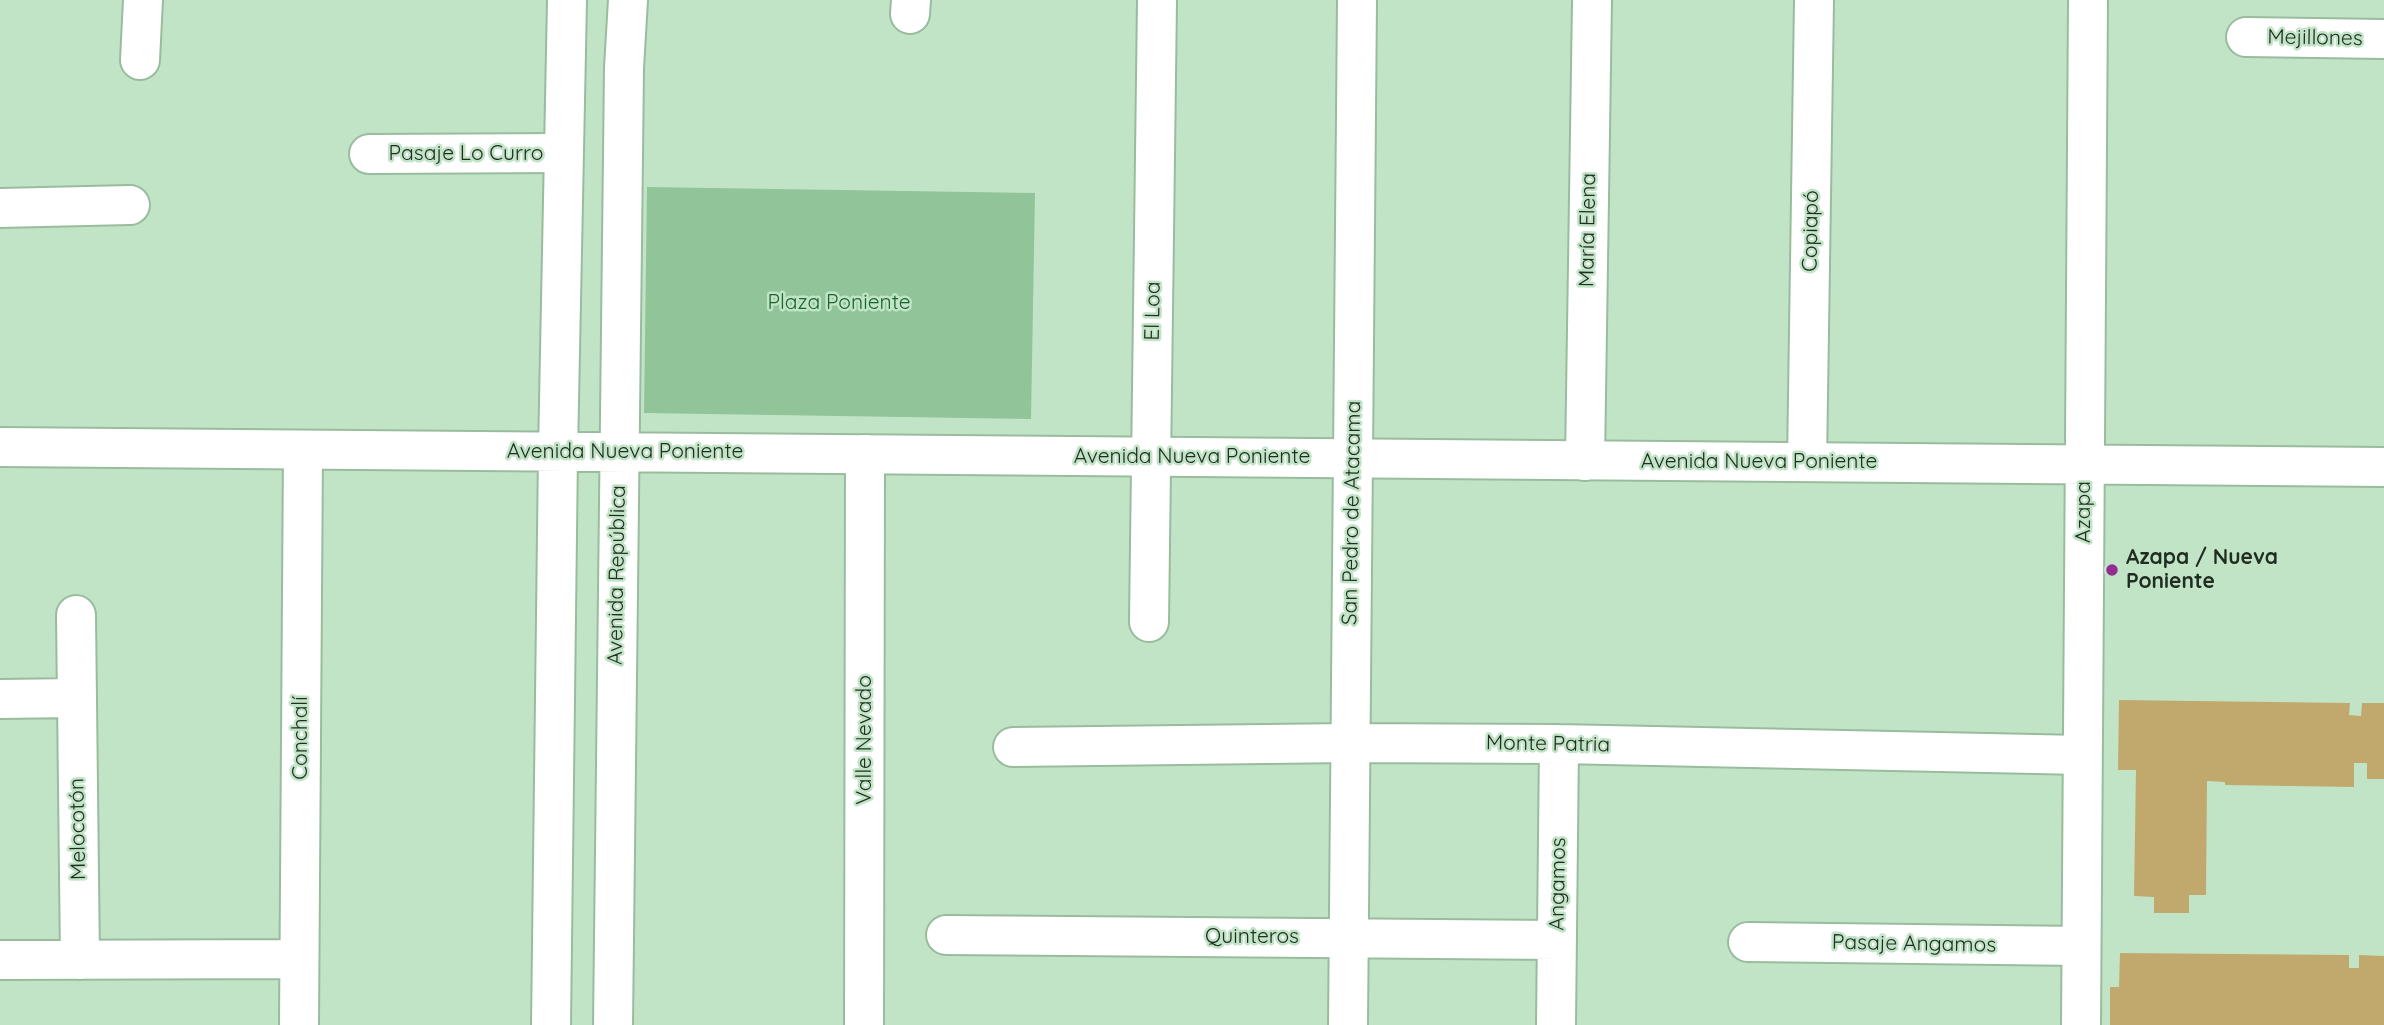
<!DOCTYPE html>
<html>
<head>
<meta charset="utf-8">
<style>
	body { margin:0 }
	canvas { display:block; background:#c2e4c6 }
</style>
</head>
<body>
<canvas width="2384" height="1025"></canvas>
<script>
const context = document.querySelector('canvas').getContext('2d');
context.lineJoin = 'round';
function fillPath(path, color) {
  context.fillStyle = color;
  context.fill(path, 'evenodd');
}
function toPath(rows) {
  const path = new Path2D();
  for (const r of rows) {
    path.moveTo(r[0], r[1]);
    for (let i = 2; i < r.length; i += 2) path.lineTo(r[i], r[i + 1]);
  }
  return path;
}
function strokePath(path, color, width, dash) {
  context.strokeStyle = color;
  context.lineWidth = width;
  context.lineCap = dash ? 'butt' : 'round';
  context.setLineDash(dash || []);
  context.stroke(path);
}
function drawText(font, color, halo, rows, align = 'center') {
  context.font = font + ' Quicksand,sans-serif';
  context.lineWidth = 5;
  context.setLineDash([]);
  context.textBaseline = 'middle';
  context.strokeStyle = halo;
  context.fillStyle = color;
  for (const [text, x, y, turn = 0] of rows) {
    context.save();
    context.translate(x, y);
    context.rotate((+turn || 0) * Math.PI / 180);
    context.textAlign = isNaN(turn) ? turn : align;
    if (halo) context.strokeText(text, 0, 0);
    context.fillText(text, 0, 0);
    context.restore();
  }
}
fillPath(toPath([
	[647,187,1035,193,1031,419,644,413]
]), '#92c499');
fillPath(toPath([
	[2119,700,2350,703,2349,715,2361,716,2362,703,2384,703,2384,779,2367,779,2367,763,2354,763,2354,787,2225,785,2225,782,2207,781,2206,895,2189,895,2189,913,2154,913,2154,897,2134,896,2136,770,2118,770],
	[2120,953,2349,955,2349,968,2359,968,2359,955,2384,956,2384,1025,2110,1025,2110,987,2119,987]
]), '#c1a96e');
const minor = toPath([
	[910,14,911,0],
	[2246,37,2384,39],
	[140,60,143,0],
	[369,154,563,153],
	[0,208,130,205],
	[1585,461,1592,0],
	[1807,462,1814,0],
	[76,615,80,960],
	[1149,622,1157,0],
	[0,699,76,698],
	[1013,747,1350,743,1559,744,2082,755],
	[946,935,1557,940],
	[1748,942,2081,946],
	[0,960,299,959],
	[299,1025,303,450],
	[864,1025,865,454],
	[1348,1025,1357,0],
	[1556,1025,1559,744]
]);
const tertiary = toPath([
	[0,447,2384,467],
	[551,1025,558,452,567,0],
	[613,1025,624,68,628,0],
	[2081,1025,2088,0]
]);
strokePath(minor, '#9abc9e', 42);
strokePath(tertiary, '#9abc9e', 42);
strokePath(minor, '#fff', 38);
strokePath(tertiary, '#fff', 38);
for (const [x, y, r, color] of [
	[2112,570,7,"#942d92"]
]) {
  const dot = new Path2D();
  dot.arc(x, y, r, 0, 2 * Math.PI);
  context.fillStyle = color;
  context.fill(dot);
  strokePath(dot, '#c2e4c6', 2.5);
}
drawText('21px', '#202d22', '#c2e4c6', [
	["Mejillones",2315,38,1],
	["Pasaje Lo Curro",466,154],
	["María Elena",1588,230,-89],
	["Copiapó",1811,231,-89],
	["El Loa",1153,311,-89],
	["Avenida Nueva Poniente",625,452],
	["Avenida Nueva Poniente",1192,457],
	["Avenida Nueva Poniente",1759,462],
	["Azapa",2084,512,-90],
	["San Pedro de Atacama",1352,513,-89],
	["Avenida República",617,575,-89],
	["Conchalí",301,738,-90],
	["Valle Nevado",865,740,-90],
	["Monte Patria",1548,744,1],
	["Melocotón",78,829,-91],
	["Angamos",1558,884,-89],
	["Quinteros",1252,937],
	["Pasaje Angamos",1914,944,1]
]);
drawText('21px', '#1a652f', '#c2e4c6', [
	["Plaza Poniente",839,303]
]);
drawText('bold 21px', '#202d22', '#c2e4c6', [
	["Azapa / Nueva",2126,558],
	["Poniente",2126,582]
], 'left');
</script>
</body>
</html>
